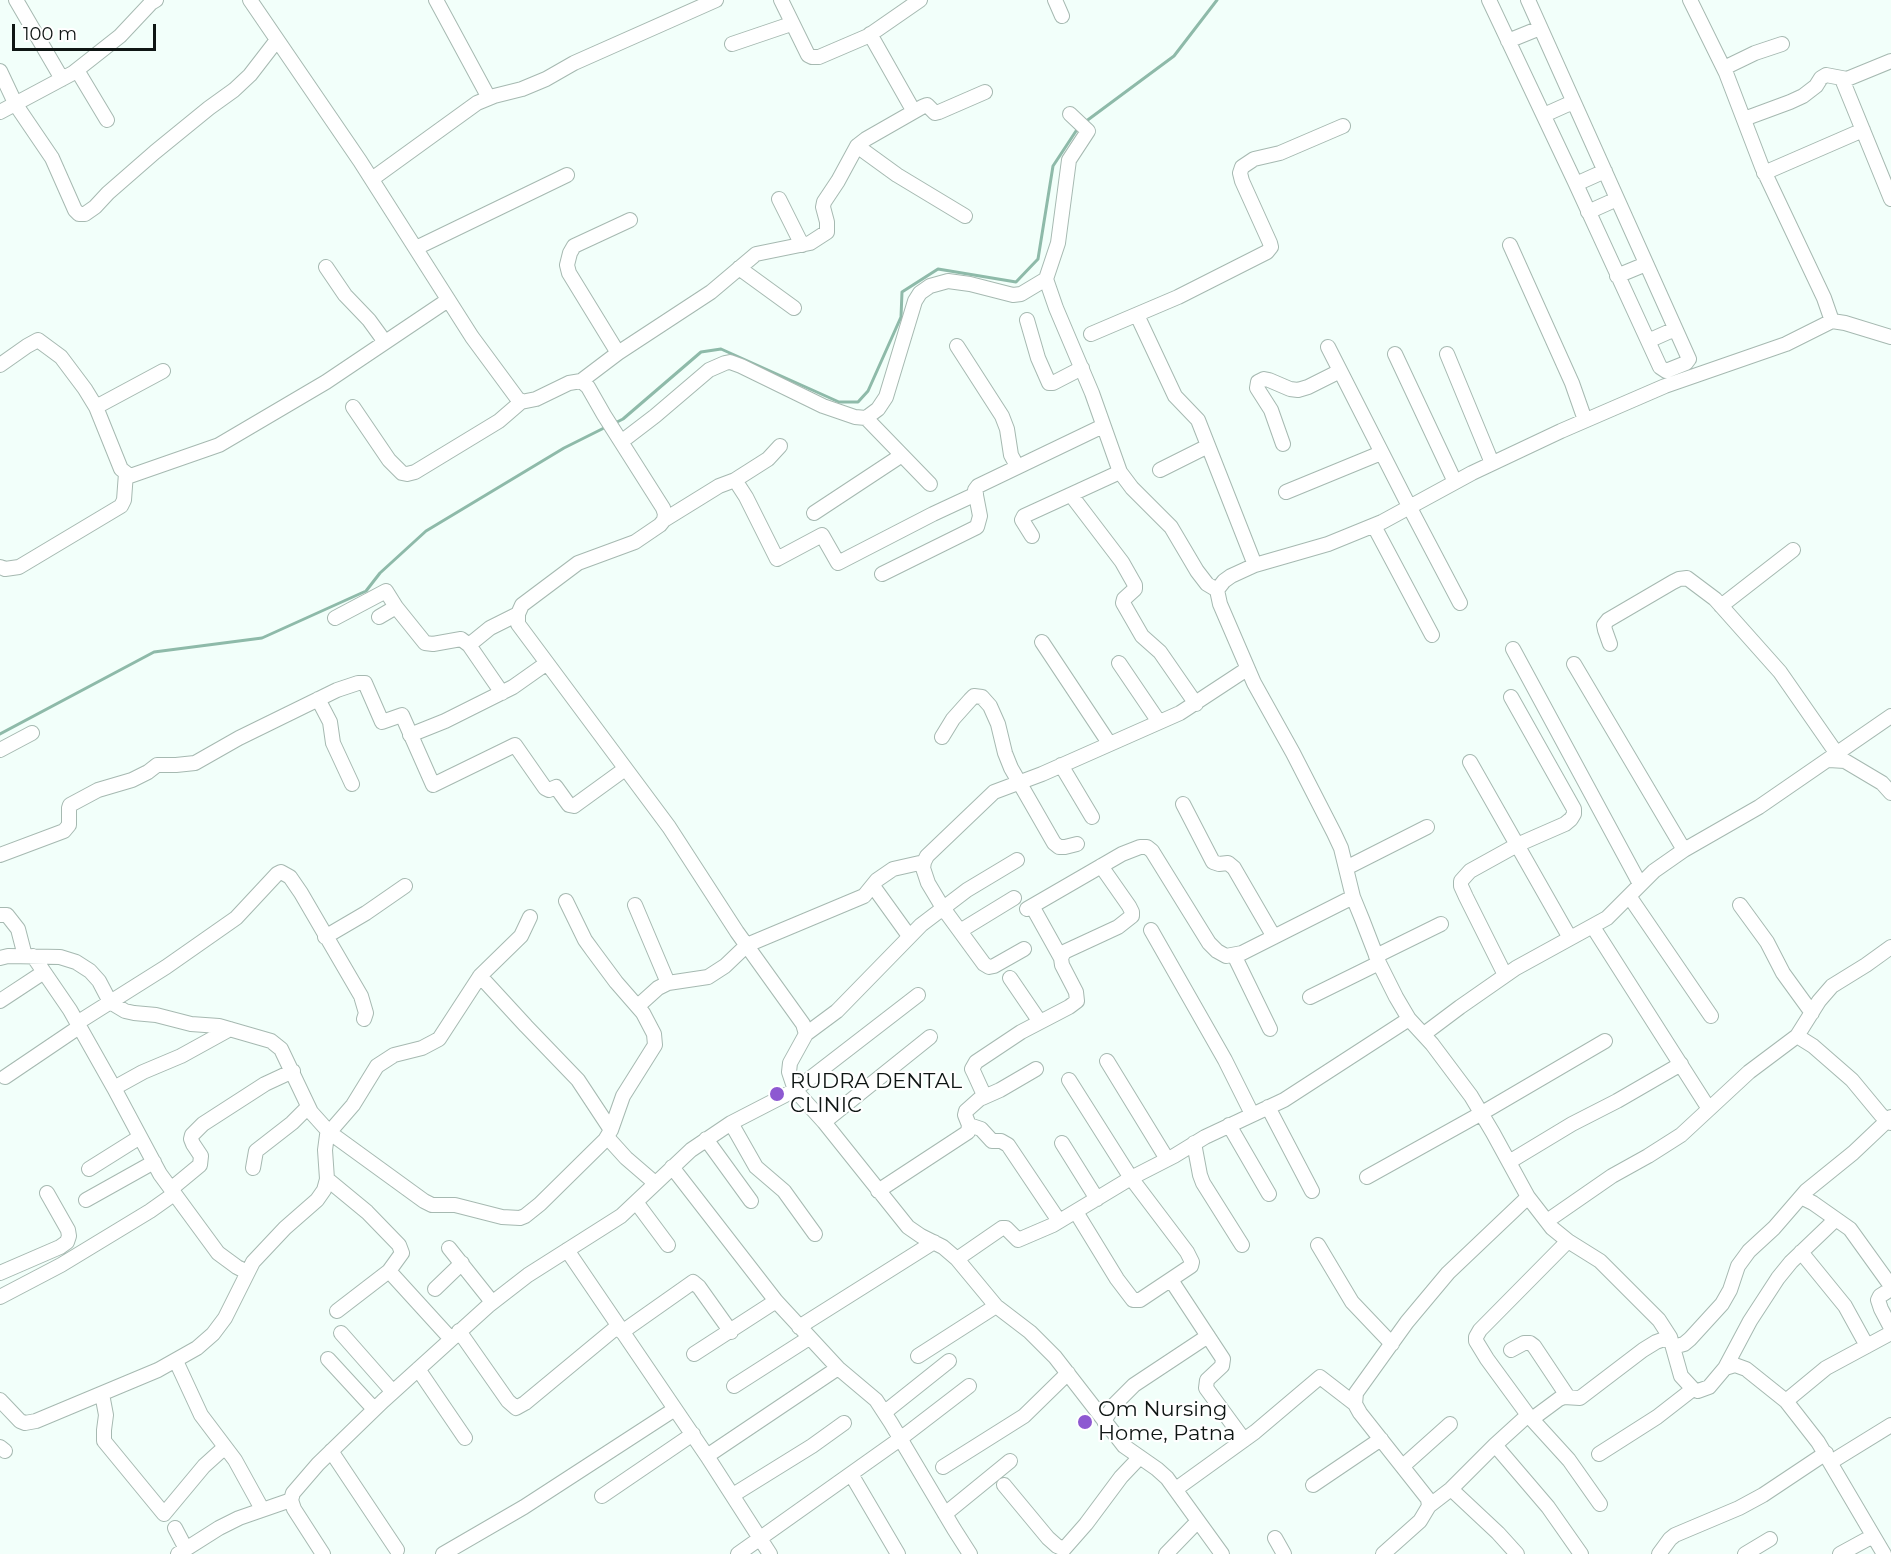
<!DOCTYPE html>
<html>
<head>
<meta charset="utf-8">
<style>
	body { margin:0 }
	#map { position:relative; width:1891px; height:1554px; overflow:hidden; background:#f2fffa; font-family:Montserrat,sans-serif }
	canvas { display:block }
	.scale { position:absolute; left:12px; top:24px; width:144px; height:27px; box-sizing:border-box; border:3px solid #0f1614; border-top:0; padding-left:8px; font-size:18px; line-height:21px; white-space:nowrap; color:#0f1614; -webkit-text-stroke:4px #fff; paint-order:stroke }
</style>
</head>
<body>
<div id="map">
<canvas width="1891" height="1554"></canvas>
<div class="scale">100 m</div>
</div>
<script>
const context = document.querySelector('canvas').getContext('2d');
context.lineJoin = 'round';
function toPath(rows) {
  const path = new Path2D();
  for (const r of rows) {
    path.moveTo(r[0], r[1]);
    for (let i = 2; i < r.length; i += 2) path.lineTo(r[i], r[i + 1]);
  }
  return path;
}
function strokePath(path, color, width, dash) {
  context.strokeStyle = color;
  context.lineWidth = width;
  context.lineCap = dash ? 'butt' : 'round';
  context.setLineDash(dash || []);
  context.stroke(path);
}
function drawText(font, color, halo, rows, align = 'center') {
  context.font = font + ' Montserrat,sans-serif';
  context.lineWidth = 4.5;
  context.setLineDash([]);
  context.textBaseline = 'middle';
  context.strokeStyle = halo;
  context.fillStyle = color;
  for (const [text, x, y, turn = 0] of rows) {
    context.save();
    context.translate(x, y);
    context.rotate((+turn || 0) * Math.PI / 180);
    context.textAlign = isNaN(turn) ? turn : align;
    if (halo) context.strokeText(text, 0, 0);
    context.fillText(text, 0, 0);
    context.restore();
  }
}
strokePath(toPath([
	[1085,122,1174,56,1217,0],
	[615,423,623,419,701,352,721,349,839,402,858,402,868,391,901,317,902,292,938,269,1016,282,1038,259,1053,166,1078,128],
	[0,734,154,652,262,638,366,591,380,573,426,531,564,448,606,427]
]), '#8ebaa9', 3);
const minor = toPath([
	[16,0,62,79],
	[250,0,360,161,472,337,517,398,521,402,536,399,569,383,581,381,588,387,604,415,663,508,665,514,664,520,660,525,635,542,578,563,522,605,518,614,518,624,669,827,737,932,803,1024,806,1034,790,1063,789,1072,795,1090,824,1122,908,1227,921,1236,943,1247,957,1259,996,1306,1030,1332,1055,1357,1124,1446,1157,1469,1167,1478,1222,1554],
	[436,0,489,98],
	[781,0,808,55,812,57,819,57,868,36,920,0],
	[1055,0,1062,16],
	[1489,0,1575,182,1660,367,1666,371,1686,363,1689,359,1528,0],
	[1690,0,1726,73,1762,167,1824,298,1832,321],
	[870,34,913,110],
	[1508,41,1540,28],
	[732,44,791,24],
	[1724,68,1755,53,1782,44],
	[77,70,107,120],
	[0,71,16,105,52,158,75,210,79,214,85,214,95,207,108,193,155,152,209,108,234,90,250,75,277,40],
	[1842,79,1891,199],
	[0,112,73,73,120,36,151,3,156,0],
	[1070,114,1088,131,1069,160,1058,243,1046,279,1056,308,1092,393,1120,472,1132,488,1171,527,1197,571,1207,584,1217,590],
	[1544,115,1573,102],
	[1744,119,1790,102,1803,96,1816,86,1821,78,1826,75,1847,79,1891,61],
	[857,146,897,175,965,216],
	[1764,173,1863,130],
	[372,179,477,103,494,96,522,89,546,79,574,63,716,0],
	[1576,184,1605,171],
	[779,199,802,245],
	[1588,212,1617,199],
	[1510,245,1572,383,1585,420],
	[416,248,567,175],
	[326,267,345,295,369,320,385,342],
	[739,268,794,308],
	[1617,276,1646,264],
	[1137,315,1175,396,1198,420,1255,565],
	[1027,320,1038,358,1049,383,1053,383,1082,368],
	[1091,334,1178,297,1267,252,1271,247,1270,243,1242,181,1240,173,1242,167,1254,159,1280,153,1343,126],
	[1648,341,1675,329],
	[957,346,1002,416,1007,429,1011,455,1017,466],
	[1328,347,1410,508,1460,603],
	[618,353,569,273,567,265,570,253,574,246,630,220],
	[1395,354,1455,482],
	[1447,354,1492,463],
	[0,365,27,346,38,340,61,357,85,389,96,407,121,469,130,476,219,445,326,382,448,300],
	[581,381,618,353,711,292,756,254,810,243,827,232,827,222,823,207,824,202,838,181,857,146,866,139,922,107,927,105,935,113,939,112,985,92],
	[96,407,163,371],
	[353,407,389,460,402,473,407,474,415,472,499,421,521,402],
	[866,418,930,484],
	[621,442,655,416,709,370,725,363,730,362,741,366,823,406,855,417,866,418,878,409,886,397,915,301,920,293,930,286,948,281,970,284,1013,295,1021,294,1046,279],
	[1283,444,1271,410,1257,388,1258,382,1264,379,1269,380,1290,389,1298,390,1308,387,1340,371],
	[1160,470,1208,446],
	[735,480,746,497,777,559,822,535,838,563,933,514,976,494],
	[1286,492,1381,453],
	[1071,495,1122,562,1135,585,1135,589,1124,599,1123,603,1142,636,1160,652,1196,704],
	[814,513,902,455],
	[664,520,719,486,735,480,768,459,780,446],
	[1374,526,1432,635],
	[1032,536,1022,520,1024,516,1120,472],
	[0,567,5,569,19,567,121,506,124,500,126,473],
	[882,574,977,527,980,516,975,490,978,486,1103,426],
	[1721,606,1793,550],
	[379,617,396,607,425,643,433,644,461,639,469,645,502,693],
	[335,618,386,591,396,607],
	[1042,642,1109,743],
	[1610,644,1605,630,1604,625,1608,620,1673,582,1679,579,1687,578,1715,599,1780,672,1837,754],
	[469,645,490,628,518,614],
	[1513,649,1640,884],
	[1119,663,1159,722],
	[1574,664,1684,850],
	[318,699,330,722,333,743,352,784],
	[410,735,445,721,513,687,547,663],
	[942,737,953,719,970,700,974,696,982,697,990,706,998,724,1005,753,1011,768,1054,843,1059,847,1065,847,1077,844],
	[0,750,32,733],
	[1829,760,1845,761,1882,783,1891,793],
	[1470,762,1570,938],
	[1061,765,1092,817],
	[1183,804,1213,862,1219,864,1228,863,1234,868,1274,937],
	[0,855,64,831,69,825,69,808,70,805,98,790,132,780,148,772,157,765,176,765,195,763,239,738,337,690,358,683,365,683,382,722,402,715,433,785,515,745,545,788,549,790,556,787,569,805,574,806,625,769],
	[1346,868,1427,827],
	[873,886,909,936],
	[1629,896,1711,1016],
	[635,905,668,983],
	[1740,905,1767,942,1783,973,1812,1013],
	[1032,906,1061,958],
	[1027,909,1122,854,1140,847,1147,847,1152,851,1209,943,1217,951,1226,956,1242,953,1353,897],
	[0,915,7,915,18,929,25,956],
	[1593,927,1709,1109],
	[1151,930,1225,1060,1252,1114],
	[960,931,1014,898],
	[325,937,366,913,405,886],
	[1024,949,994,966,989,967,984,964,943,908,928,883,923,868,924,862,927,856,994,792,1042,774,1180,713,1247,669],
	[1234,955,1270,1029],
	[33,956,70,1010,114,1088,160,1174,218,1253,237,1267,247,1272],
	[1376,956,1441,924],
	[0,958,8,956,60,957,76,962,90,971,99,981,110,1002,125,1011,134,1013,156,1015,191,1024,219,1026,271,1041,281,1049,311,1112,329,1132,424,1201,432,1205,455,1205,502,1217,520,1218,525,1216,540,1204,605,1140,611,1130,623,1096,655,1045,654,1034,643,1013,616,982,593,951,585,940,566,901],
	[1505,975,1466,897,1461,886,1461,881,1470,871,1517,845,1565,824,1571,819,1574,814,1574,809,1511,697],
	[480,976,526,1026,578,1080,611,1130],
	[1010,978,1040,1022],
	[1310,997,1379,963],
	[0,1001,44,972],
	[638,1006,658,988,668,983,708,977,725,966,747,945,864,896,877,880,893,869,924,862],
	[77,1023,166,967,236,918,277,874,281,872,290,877,301,893,361,996,366,1013,364,1019],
	[806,1034,837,1011,921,925,967,890,1017,860],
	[1424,1034,1460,1007,1516,968,1607,918,1654,871,1684,850,1759,807,1891,716],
	[1797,1036,1813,1046,1852,1080,1881,1115,1891,1123],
	[1107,1061,1167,1159],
	[5,1077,79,1027],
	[1069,1080,1131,1178,1187,1252,1192,1262,1191,1266,1140,1300,1133,1300,1117,1279,1076,1212],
	[114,1088,143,1072,181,1056,230,1029],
	[982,1098,1000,1090,1036,1069],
	[1268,1107,1312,1191],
	[824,1122,930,1037],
	[731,1123,756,1167,784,1191,815,1234],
	[969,1125,981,1129,992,1141,1001,1141,1008,1145,1059,1221],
	[1229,1125,1269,1194],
	[607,1137,626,1158,655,1183],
	[706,1139,751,1201],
	[1062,1143,1097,1199],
	[1194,1143,1200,1175,1203,1183,1242,1245],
	[1509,1162,1572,1124,1617,1101,1681,1064],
	[672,1167,776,1301,838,1368,876,1400,891,1423,954,1529,970,1554],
	[253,1168,256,1151,292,1123,308,1107],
	[89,1169,140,1137],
	[1367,1177,1482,1113,1605,1041],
	[327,1179,367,1212,399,1245,402,1253,389,1271,337,1311],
	[171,1189,200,1165,201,1156,193,1144,191,1139,192,1135,203,1124,265,1084,293,1071],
	[878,1191,968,1132,969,1125,965,1115,966,1111,984,1095,974,1073,972,1069,976,1062,1021,1032,1069,1007,1077,1001,1076,992,1062,965,1061,958,1064,952,1118,927,1132,916,1132,912,1129,906,1101,866],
	[1801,1197,1813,1203,1850,1229,1891,1286],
	[86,1200,154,1162],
	[636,1202,668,1245],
	[1547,1221,1612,1176,1648,1156,1681,1135,1749,1072,1797,1036,1819,1001,1832,986,1866,965,1891,947],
	[1318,1245,1352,1302,1392,1344],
	[449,1248,492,1302],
	[567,1250,707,1456,770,1554],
	[1801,1252,1845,1306,1867,1346],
	[957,1259,1002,1228,1006,1228,1018,1240,1053,1225,1131,1178,1174,1156,1205,1137,1284,1100,1409,1019],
	[389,1271,451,1339],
	[0,1273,60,1247,67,1242,69,1236,68,1230,47,1193],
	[1171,1280,1223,1359,1222,1366,1207,1380,1206,1388,1244,1440],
	[435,1289,462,1263],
	[1891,1289,1880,1296,1878,1300,1881,1309,1891,1328],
	[0,1297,61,1265,150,1211,174,1194],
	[799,1327,934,1242],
	[459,1331,508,1401,516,1408,525,1403,618,1326],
	[622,1332,693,1282,699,1287,731,1332],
	[341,1333,393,1392],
	[1673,1347,1684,1344,1690,1339,1722,1304,1730,1290,1738,1266,1749,1251,1774,1228,1806,1191,1853,1153,1891,1117],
	[1511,1350,1524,1343,1530,1343,1534,1346,1568,1397],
	[694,1354,776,1301],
	[918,1356,996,1306],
	[328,1359,374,1409],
	[176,1361,201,1415,235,1460,262,1509],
	[1725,1368,1750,1321,1778,1278,1791,1262,1836,1219],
	[418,1369,465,1438],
	[734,1386,809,1338],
	[102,1394,106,1415,104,1430,104,1441,164,1514,204,1466,225,1447],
	[0,1400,20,1421,25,1423,36,1421,158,1370,197,1348,213,1334,225,1318,253,1262,285,1228,317,1200,324,1190,327,1179,325,1150,327,1135,353,1105,377,1066,394,1055,422,1048,439,1039,480,976,521,936,530,917],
	[1786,1401,1826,1368,1891,1333],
	[885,1412,949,1361],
	[1528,1415,1569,1460,1600,1504],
	[1532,1419,1559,1399,1564,1397,1580,1398,1643,1350,1656,1342,1670,1337],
	[1104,1421,1114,1405,1134,1385,1208,1336],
	[1495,1445,1548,1507,1581,1554],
	[0,1447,5,1451],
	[331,1451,397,1550],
	[1599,1454,1657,1417,1693,1389],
	[707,1456,838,1368],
	[1831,1462,1891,1425],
	[1403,1466,1450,1424],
	[943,1467,1024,1416,1068,1373],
	[851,1474,898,1554],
	[1004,1485,1048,1538,1057,1546,1064,1549,1086,1524,1121,1477,1140,1457],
	[1313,1485,1381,1439],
	[1176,1489,1255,1432,1320,1377,1355,1404],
	[1451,1489,1498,1533,1517,1554],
	[733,1495,812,1446,844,1423],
	[602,1496,693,1434],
	[1429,1506,1451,1489,1495,1445,1528,1415,1487,1359,1476,1341,1476,1337,1480,1330,1568,1241],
	[945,1514,1010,1461],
	[175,1528,186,1549],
	[1275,1538,1284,1554],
	[178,1554,219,1528,239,1518,291,1500],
	[323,1554,294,1509,291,1500,293,1493,318,1464,383,1401,488,1306,528,1275,621,1216,691,1150,731,1123,795,1090,918,995],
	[443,1554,524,1507,675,1409],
	[738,1554,900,1439,969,1386],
	[1166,1554,1198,1521],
	[1383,1554,1420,1521,1429,1506,1428,1499,1360,1413,1355,1404,1356,1393,1407,1322,1448,1273,1528,1197],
	[1659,1554,1670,1539,1675,1535,1739,1508,1763,1495,1826,1453],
	[1745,1554,1770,1539],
	[1840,1554,1873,1536],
	[1884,1554,1818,1442,1786,1401,1746,1369,1735,1365,1725,1368,1709,1387,1698,1391,1693,1389,1681,1376,1670,1337,1659,1320,1600,1261,1568,1241,1552,1228,1528,1197,1493,1133,1471,1096,1432,1044,1409,1019,1396,997,1379,963,1362,919,1353,897,1341,848,1334,833,1293,753,1254,683,1220,604,1217,590,1224,581,1231,576,1255,565,1328,544,1382,522,1472,473,1561,431,1665,386,1786,344,1832,321,1845,323,1891,337]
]);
strokePath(minor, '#a6b9b1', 16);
strokePath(minor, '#fff', 14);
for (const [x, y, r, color] of [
	[777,1094,8,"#8d59d1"],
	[1085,1422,8,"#8d59d1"]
]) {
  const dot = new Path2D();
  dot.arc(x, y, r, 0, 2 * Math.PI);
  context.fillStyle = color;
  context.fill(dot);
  strokePath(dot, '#fff', 2);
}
drawText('21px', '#0f1614', '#fff', [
	["RUDRA DENTAL",790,1082],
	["CLINIC",790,1106],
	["Om Nursing",1098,1410],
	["Home, Patna",1098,1434]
], 'left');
</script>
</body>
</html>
